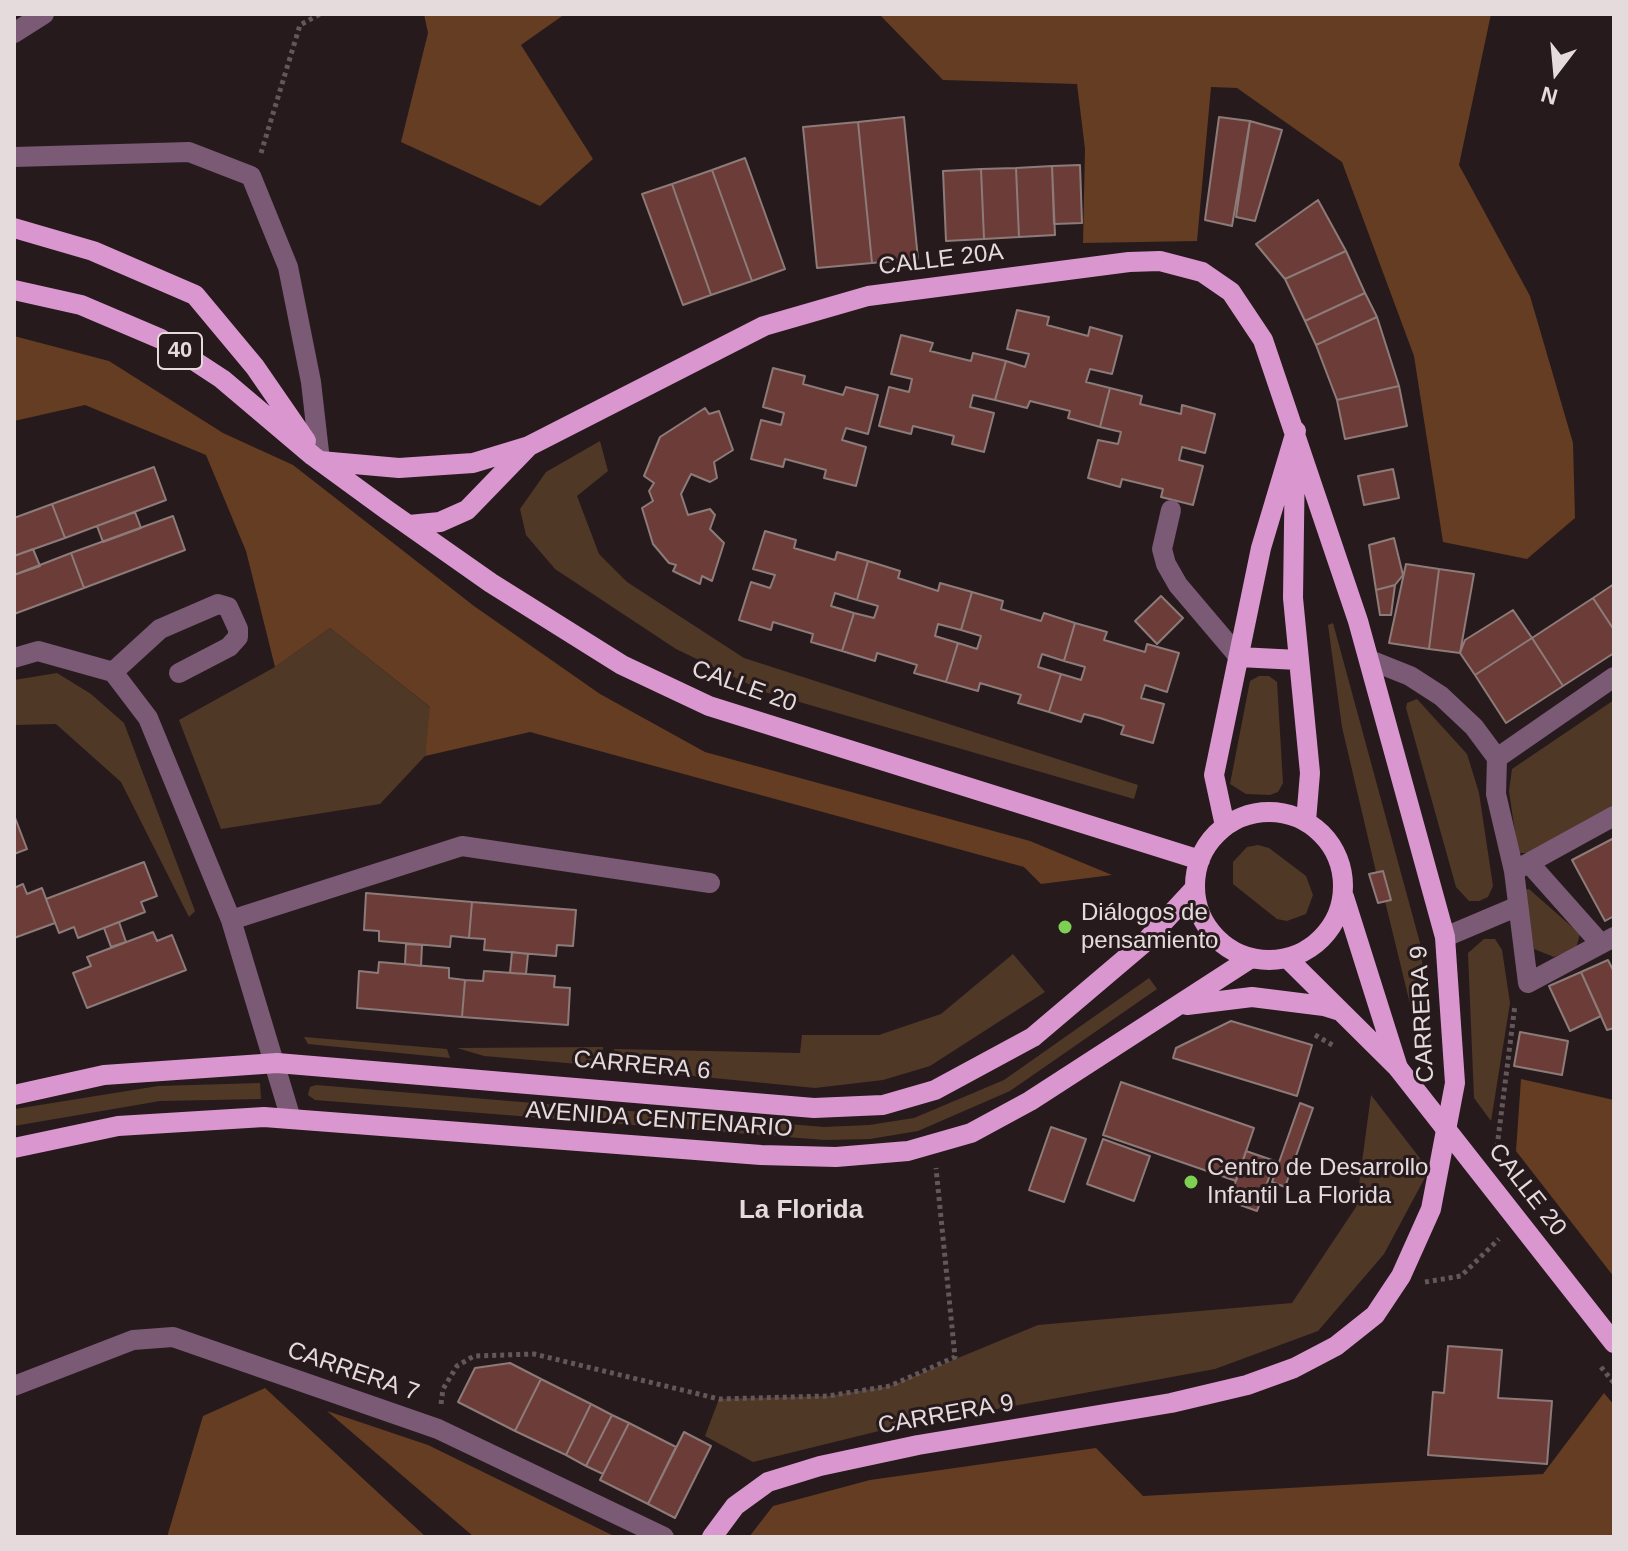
<!DOCTYPE html>
<html>
<head>
<meta charset="utf-8">
<style>
	body { margin:0 }
	#map { position:relative; width:1628px; height:1551px; overflow:hidden; background:#271a1d; font-family:Helvetica,sans-serif }
	canvas { display:block }
	.frame { position:absolute; inset:0; border:16px solid #e5dbdd; pointer-events:none }
	.north { position:absolute; left:1516px; top:32px; width:80px; height:80px; -webkit-text-stroke:6px #271a1d; paint-order:stroke; rotate:196deg; font-size:22px; font-weight:700; line-height:32px; text-align:center; color:#e5dbdd }
	.north::after { content:''; display:block; margin:auto; width:28px; height:36px; background:#e5dbdd; clip-path:polygon(50% 0,100% 100%,50% 72%,0 100%) }
</style>
</head>
<body>
<div id="map">
<canvas width="1628" height="1551"></canvas>
<div class="frame"></div>
<div class="north">N</div>
</div>
<script>
const context = document.querySelector('canvas').getContext('2d');
context.lineJoin = 'round';
function fillPath(path, color) {
  context.fillStyle = color;
  context.fill(path, 'evenodd');
}
function toPath(rows) {
  const path = new Path2D();
  for (const r of rows) {
    if (r.length === 3) {
      path.moveTo(r[0] + r[2], r[1]);
      path.arc(r[0], r[1], r[2], 0, 2 * Math.PI);
      continue;
    }
    path.moveTo(r[0], r[1]);
    for (let i = 2; i < r.length; i += 2) path.lineTo(r[i], r[i + 1]);
  }
  return path;
}
function strokePath(path, color, width, dash) {
  context.strokeStyle = color;
  context.lineWidth = width;
  context.lineCap = dash ? 'butt' : 'round';
  context.setLineDash(dash || []);
  context.stroke(path);
}
function drawText(font, color, halo, rows, align = 'center') {
  context.font = font + ' Helvetica,sans-serif';
  context.lineWidth = 6;
  context.setLineDash([]);
  context.textBaseline = 'middle';
  context.strokeStyle = halo;
  context.fillStyle = color;
  for (const [text, x, y, turn = 0] of rows) {
    context.save();
    context.translate(x, y);
    context.rotate((+turn || 0) * Math.PI / 180);
    context.textAlign = isNaN(turn) ? turn : align;
    if (halo) context.strokeText(text, 0, 0);
    context.fillText(text, 0, 0);
    context.restore();
  }
}
fillPath(toPath([
	[600,441,608,471,577,496,599,554,627,582,744,658,1138,785,1134,799,765,692,676,649,555,569,526,535,520,509,546,472],
	[1333,623,1420,943,1431,1043,1419,1041,1385,901,1391,899,1383,871,1376,872,1342,727,1328,625],
	[330,628,431,708,425,756,380,804,221,829,179,720,275,667],
	[57,673,91,694,124,723,195,911,189,917,121,782,56,724,14,725,14,680],
	[1259,676,1269,676,1277,682,1283,783,1278,792,1270,795,1246,794,1230,784,1250,681],
	[1417,699,1467,754,1479,793,1493,886,1488,897,1479,901,1469,901,1456,887,1406,708,1407,703],
	[1614,700,1614,816,1549,853,1518,853,1509,791,1512,769],
	[1258,845,1269,848,1306,876,1313,895,1306,914,1287,921,1277,919,1233,884,1233,862,1247,847],
	[1529,889,1580,934,1576,948,1554,957,1534,949,1525,890],
	[1484,939,1495,939,1502,950,1510,1003,1491,1121,1474,1098,1468,953],
	[1013,954,1045,992,930,1066,883,1080,815,1088,612,1068,614,1049,800,1053,802,1035,879,1035,941,1014],
	[1149,978,1157,989,1010,1091,918,1131,870,1139,825,1140,315,1100,308,1095,310,1087,316,1085,824,1127,869,1125,914,1118,1004,1080],
	[304,1037,447,1049,450,1058,308,1044],
	[603,1047,602,1066,484,1056,457,1048],
	[260,1083,261,1099,160,1101,14,1126,15,1109,158,1086],
	[1371,1095,1429,1170,1384,1254,1318,1331,1215,1369,883,1430,753,1462,705,1436,719,1399,828,1396,890,1386,1038,1325,1292,1303,1356,1207]
]), '#503827');
fillPath(toPath([
	[424,14,565,14,521,45,593,159,540,206,401,142,428,33],
	[879,14,1491,14,1459,165,1530,296,1573,443,1575,518,1527,559,1443,542,1414,356,1342,162,1237,88,1211,87,1197,241,1083,243,1085,149,1077,84,943,80],
	[14,336,109,361,223,433,293,465,474,606,600,694,705,752,1030,841,1112,875,1041,884,1024,867,530,732,425,756,430,707,330,628,275,667,246,551,206,455,85,405,14,421],
	[1521,1079,1614,1100,1614,1277,1516,1151],
	[265,1388,426,1537,167,1537,203,1416],
	[1604,1393,1614,1405,1614,1537,749,1537,773,1506,870,1480,1096,1448,1143,1496,1543,1474],
	[327,1411,428,1445,616,1537,474,1537]
]), '#643d22');
const building = toPath([
	[904,117,918,259,872,263,858,122,904,117],
	[1219,117,1250,121,1232,226,1205,220,1219,117],
	[1250,121,1282,130,1255,221,1236,217,1250,121],
	[858,122,872,263,817,268,803,127,858,122],
	[745,158,785,269,752,281,712,170,745,158],
	[1080,165,1082,223,1054,224,1052,166,1080,165],
	[1052,166,1055,235,1019,237,1016,168,1052,166],
	[1016,168,1019,237,984,239,981,169,1016,168],
	[981,169,984,239,946,241,943,171,981,169],
	[712,170,752,281,711,295,672,184,712,170],
	[672,184,711,295,683,305,642,194,672,184],
	[1318,200,1346,251,1285,279,1256,244,1318,200],
	[1346,251,1365,293,1305,321,1285,279,1346,251],
	[1365,293,1377,317,1316,345,1305,321,1365,293],
	[1017,310,1049,317,1047,325,1088,336,1090,327,1122,336,1112,374,1090,369,1086,382,1110,388,1100,427,1068,418,1070,411,1030,401,1027,408,995,400,1006,361,1025,367,1029,354,1007,349,1017,310],
	[1377,317,1399,386,1337,400,1316,345,1377,317],
	[901,335,933,343,930,351,971,361,973,353,1006,361,995,400,973,395,970,407,994,413,984,452,952,444,954,436,913,426,911,434,879,426,889,387,909,392,912,379,891,374,901,335],
	[773,368,805,376,803,384,843,395,846,387,878,395,868,434,846,428,842,440,866,447,856,486,824,478,826,470,785,459,783,467,751,459,761,420,781,425,784,413,763,407,773,368],
	[1399,386,1407,426,1345,439,1337,400,1399,386],
	[1110,388,1142,396,1140,404,1181,414,1182,405,1215,414,1205,453,1182,447,1179,460,1203,466,1193,505,1161,497,1163,489,1122,479,1120,487,1088,478,1098,440,1118,444,1121,432,1100,427,1110,388],
	[705,408,709,414,719,411,733,450,714,462,717,478,710,482,691,474,681,494,688,515,710,509,715,515,710,529,724,543,712,581,702,576,700,584,673,571,676,565,669,563,653,544,642,508,653,501,649,491,654,483,644,476,660,437,705,408],
	[154,467,166,500,65,538,52,504,154,467],
	[1393,469,1399,498,1364,505,1358,476,1393,469],
	[52,504,65,538,14,556,14,518,52,504],
	[135,512,141,528,103,542,97,526,135,512],
	[173,516,185,550,84,588,71,553,173,516],
	[765,531,796,540,794,548,835,560,837,552,868,561,857,600,835,593,831,606,854,613,842,651,811,642,813,634,773,622,771,630,739,620,751,582,770,588,775,575,753,569,765,531],
	[1394,538,1403,575,1395,585,1376,590,1369,545,1394,538],
	[33,549,40,566,14,575,14,556,33,549],
	[71,553,84,588,14,614,14,575,71,553],
	[868,561,900,571,898,578,938,591,940,583,972,592,961,630,938,624,935,636,958,643,946,682,914,673,917,665,877,653,875,661,842,651,854,613,874,618,878,606,857,600,868,561],
	[1406,564,1439,569,1429,649,1389,643,1406,564],
	[1439,569,1474,574,1460,653,1429,649,1439,569],
	[1614,584,1614,630,1593,598,1614,584],
	[1395,585,1391,615,1380,615,1376,590,1395,585],
	[972,592,1003,601,1001,609,1041,621,1044,613,1075,623,1064,661,1042,654,1038,667,1061,674,1049,712,1018,703,1021,695,980,683,978,691,946,682,958,643,977,649,981,636,961,630,972,592],
	[1161,596,1183,618,1157,644,1135,621,1161,596],
	[1593,598,1614,630,1614,653,1563,686,1532,638,1593,598],
	[1513,610,1532,638,1475,675,1460,653,1465,640,1513,610],
	[1075,623,1107,632,1104,640,1145,652,1147,644,1179,653,1167,692,1145,685,1141,698,1164,704,1153,743,1121,734,1124,726,1100,718,1084,714,1081,722,1049,712,1061,674,1081,680,1085,667,1064,661,1075,623],
	[1532,638,1563,686,1506,723,1475,675,1532,638],
	[14,815,27,849,14,854,14,815],
	[1614,838,1614,916,1605,921,1572,860,1614,838],
	[144,862,157,896,141,902,145,912,78,938,74,927,59,933,46,899,144,862],
	[1383,871,1391,900,1378,903,1369,874,1383,871],
	[23,884,27,894,42,888,55,923,14,938,14,888,23,884],
	[366,893,472,902,469,938,451,936,450,947,379,941,379,931,364,930,366,893],
	[472,902,576,910,573,946,557,945,556,956,484,950,485,939,469,938,472,902],
	[119,922,126,942,111,947,104,928,119,922],
	[153,932,157,941,172,935,186,970,87,1008,73,973,91,966,87,957,153,932],
	[406,944,422,945,421,966,405,964,406,944],
	[512,952,528,954,526,974,510,973,512,952],
	[1608,960,1614,972,1614,1028,1607,1030,1581,972,1608,960],
	[379,962,449,968,449,978,465,980,462,1017,357,1008,359,971,378,973,379,962],
	[484,971,555,976,554,987,570,988,568,1025,462,1017,465,980,483,981,484,971],
	[1581,972,1601,1016,1570,1031,1549,986,1581,972],
	[1231,1021,1312,1045,1297,1096,1173,1058,1176,1048,1231,1021],
	[1520,1032,1568,1041,1562,1075,1514,1066,1520,1032],
	[1121,1082,1254,1128,1236,1181,1103,1135,1121,1082],
	[1300,1103,1313,1108,1285,1187,1272,1182,1300,1103],
	[1051,1127,1086,1139,1064,1202,1029,1190,1051,1127],
	[1103,1139,1150,1156,1134,1201,1087,1184,1103,1139],
	[1246,1151,1275,1161,1257,1211,1229,1201,1246,1151],
	[1448,1346,1502,1350,1498,1398,1552,1401,1547,1464,1428,1455,1433,1392,1444,1393,1448,1346],
	[510,1363,541,1379,515,1431,458,1402,475,1368,510,1363],
	[541,1379,591,1404,566,1455,515,1431,541,1379],
	[591,1404,612,1415,586,1466,566,1455,591,1404],
	[612,1415,629,1423,603,1474,586,1466,612,1415],
	[629,1423,676,1447,648,1504,600,1480,629,1423],
	[684,1432,711,1446,675,1518,648,1504,684,1432]
]);
fillPath(building, '#6c3d38');
strokePath(building, '#8d7b79', 2);
strokePath(toPath([
	[261,153,300,25,320,14],
	[1315,1035,1334,1046],
	[1497,1147,1515,1005],
	[1425,1282,1461,1276,1499,1239],
	[441,1404,443,1389,457,1366,474,1356,534,1354,719,1399,828,1396,890,1386,955,1357,936,1168]
]), '#63575a', 5, [4, 4]);
strokePath(toPath([
	[14,33,44,14],
	[14,157,189,152,251,176,288,267,311,382,320,461],
	[1171,510,1162,549,1166,564,1178,585,1239,657],
	[14,658,38,651,113,672],
	[1370,660,1410,676,1441,696,1474,727,1497,758,1496,794,1514,871,1528,983,1614,937],
	[113,672,148,718,231,920,291,1119],
	[113,672,160,629,218,604,228,607,238,629,238,637,229,647,179,673],
	[1497,758,1614,677],
	[1529,863,1601,944],
	[1514,871,1614,816],
	[231,920,462,846,710,883],
	[1445,937,1516,907],
	[14,1386,133,1340,173,1337,438,1429,664,1537]
]), '#7b5a75', 20);
strokePath(toPath([
	[14,228,93,251,195,295,255,367,306,441],
	[14,290,81,305,161,339,222,379,313,456,387,510,491,583,622,665,709,706,1200,860],
	[1295,455,1293,598,1310,773,1306,821],
	[320,461,399,468,473,463,529,446,764,326,868,296,1129,262,1160,261,1202,272,1231,292,1263,340,1358,621,1445,937,1455,1083,1431,1209,1401,1276,1375,1315,1336,1346,1294,1368,1247,1385,1171,1403,918,1445,820,1466,768,1482,735,1506,712,1537],
	[409,525,440,522,467,510,529,446],
	[1239,657,1298,660],
	[1269,886,74],
	[1225,826,1214,775,1261,548,1296,431],
	[1344,897,1398,1068],
	[1287,958,1396,1066],
	[1187,1005,1252,997,1324,1006,1340,1011],
	[14,1095,104,1075,277,1063,814,1108,883,1105,935,1090,1033,1037,1145,942,1195,888],
	[14,1148,118,1126,264,1117,761,1155,836,1157,908,1151,971,1133,1030,1101,1251,958]
]), '#da97cf', 20);
strokePath(toPath([
	[1601,1367,1614,1383]
]), '#63575a', 5, [4, 4]);
strokePath(toPath([
	[1398,1068,1614,1343]
]), '#da97cf', 20);
for (const [x, y, r, color] of [
	[1065,927,8,"#7ed053"],
	[1191,1182,8,"#7ed053"]
]) {
  const dot = new Path2D();
  dot.arc(x, y, r, 0, 2 * Math.PI);
  context.fillStyle = color;
  context.fill(dot);
  strokePath(dot, '#271a1d', 3);
}
for (const [x, y, w] of [
	[180,351,44]
]) {
  const box = new Path2D();
  box.roundRect(x - w / 2, y - 18, w, 36, 6);
  context.fillStyle = '#271a1d';
  context.fill(box);
  strokePath(box, '#e5dbdd', 2);
}
drawText('bold 22px', '#e5dbdd', null, [
	["40",180,351]
]);
drawText('24px', '#e5dbdd', '#271a1d', [
	["CALLE 20A",941,260,-7],
	["CALLE 20",744,687,20],
	["CARRERA 9",1423,1014,-93],
	["CARRERA 6",642,1066,5],
	["AVENIDA CENTENARIO",659,1120,4],
	["CALLE 20",1527,1190,52],
	["CARRERA 7",353,1372,19],
	["CARRERA 9",946,1415,-10]
]);
drawText('24px', '#e5dbdd', '#271a1d', [
	["Diálogos de",1081,913],
	["pensamiento",1081,941],
	["Centro de Desarrollo",1207,1168],
	["Infantil La Florida",1207,1196]
], 'left');
drawText('bold 26px', '#e5dbdd', '#271a1d', [
	["La Florida",801,1211]
]);
</script>
</body>
</html>
